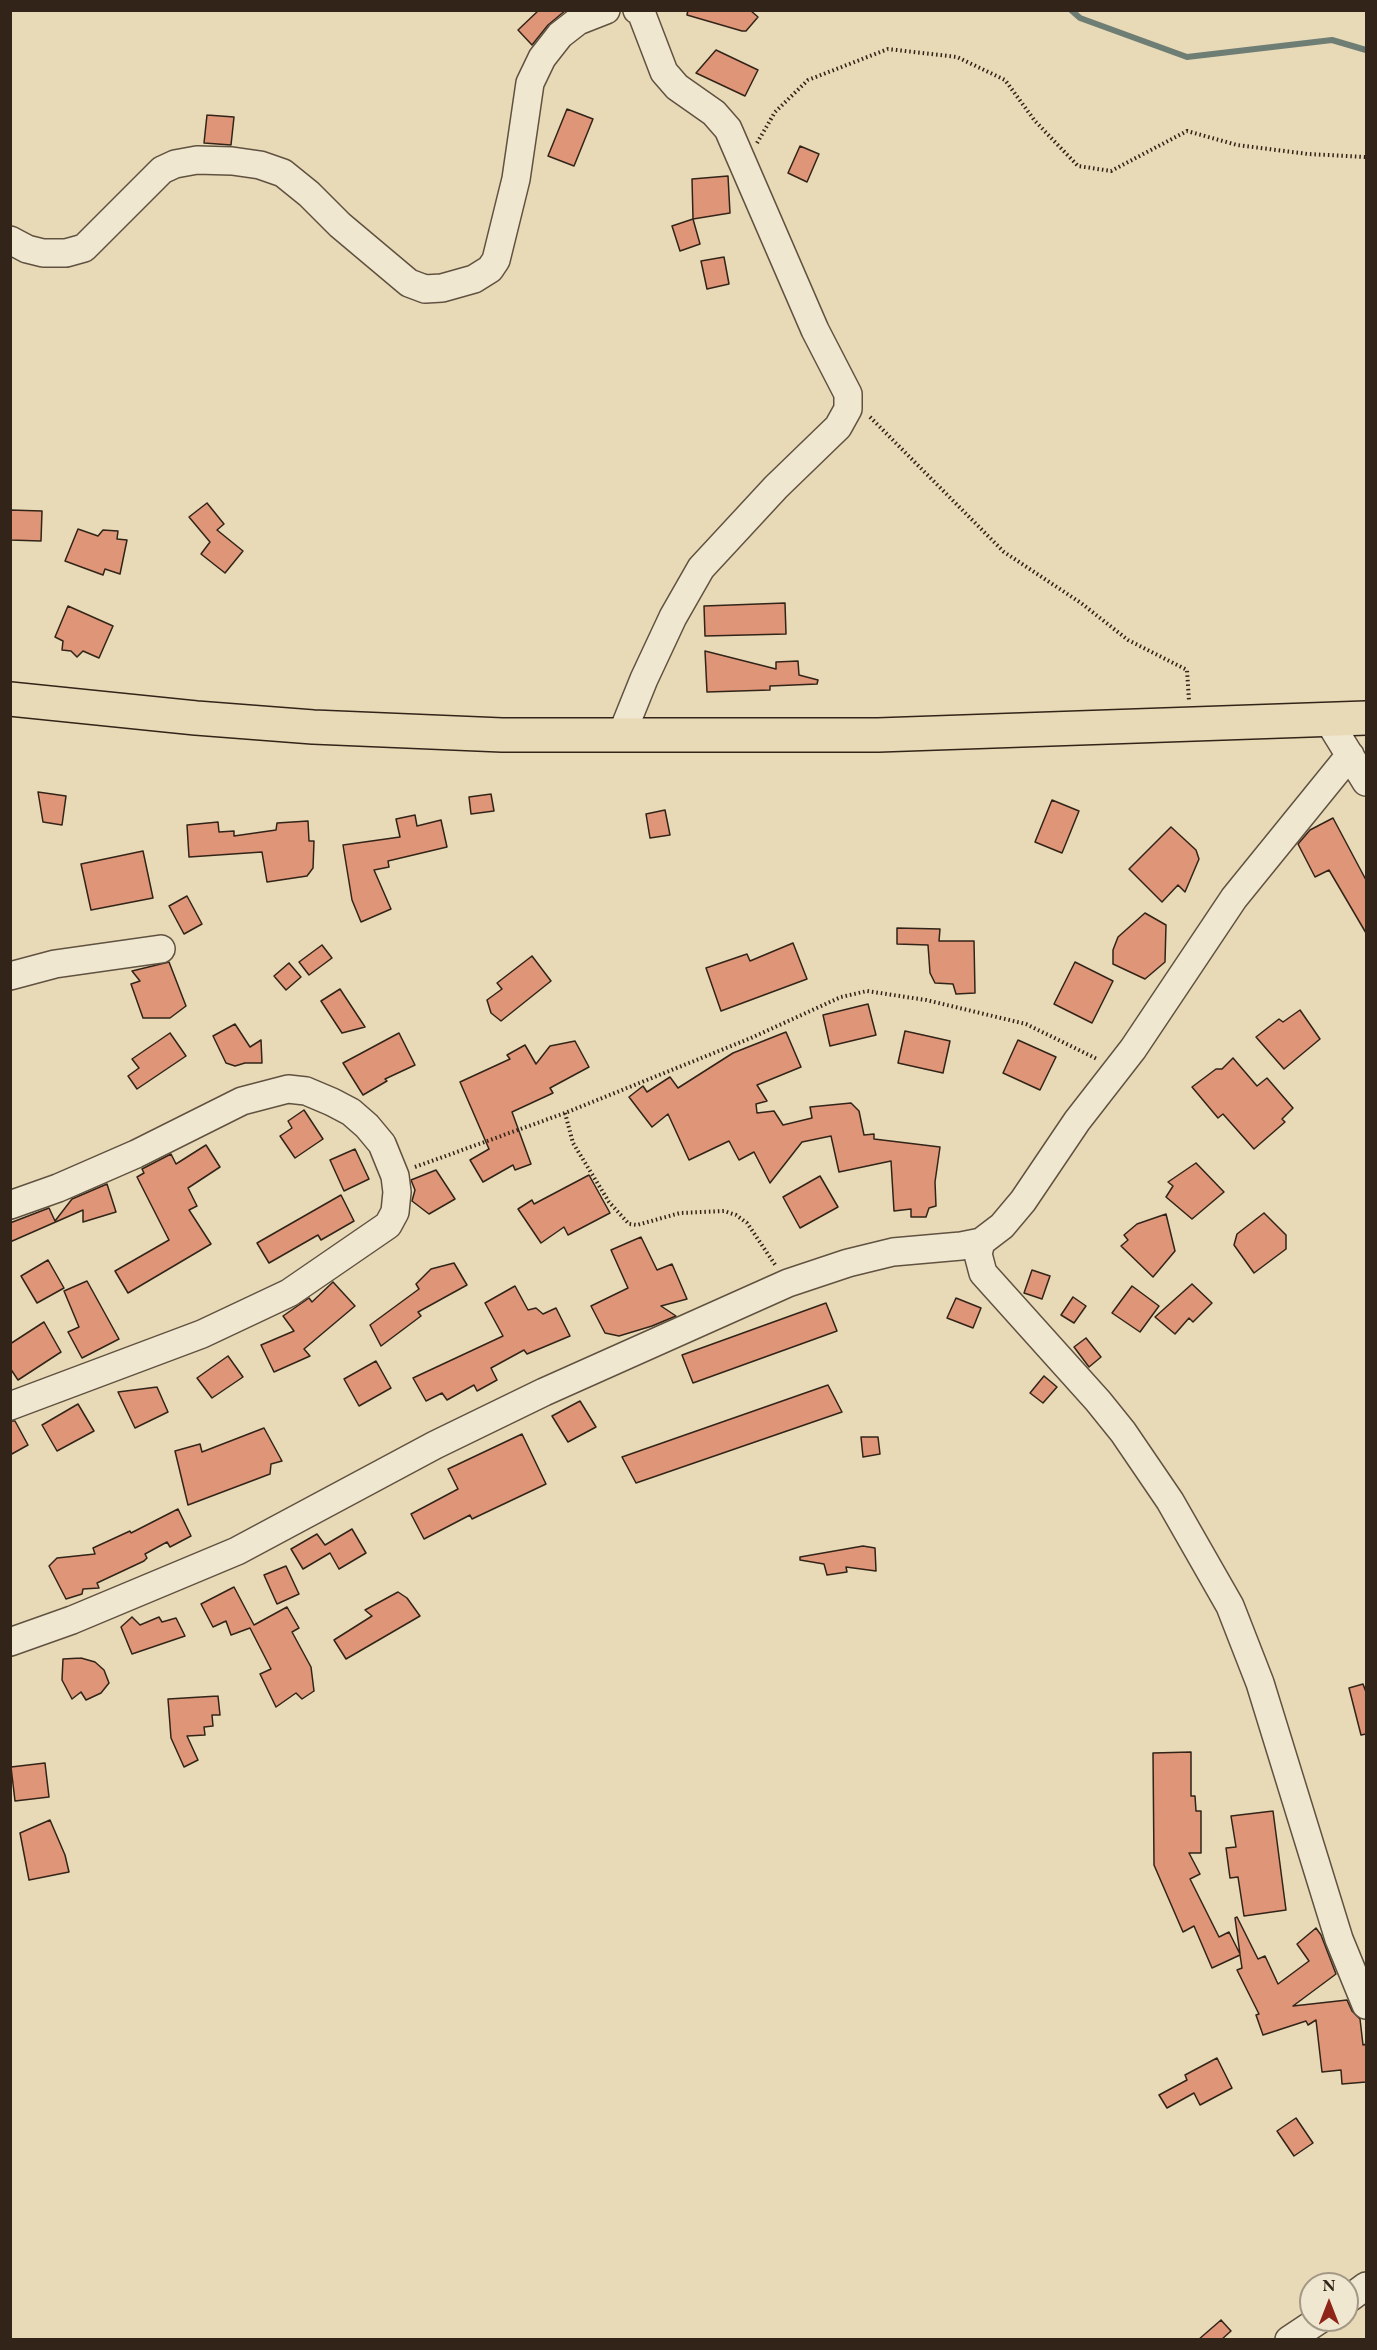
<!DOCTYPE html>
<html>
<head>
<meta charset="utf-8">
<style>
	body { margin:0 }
	#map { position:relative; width:1377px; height:2350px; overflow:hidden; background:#e8dab7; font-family:"EB Garamond",serif }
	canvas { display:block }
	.frame { position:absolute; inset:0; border:12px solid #322418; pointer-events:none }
	.north { position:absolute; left:1299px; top:2272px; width:60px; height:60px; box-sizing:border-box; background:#f0e7d0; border:2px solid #a49986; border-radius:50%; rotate:0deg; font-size:16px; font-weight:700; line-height:24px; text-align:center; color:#322418 }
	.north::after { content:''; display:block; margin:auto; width:21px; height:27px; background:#8f2418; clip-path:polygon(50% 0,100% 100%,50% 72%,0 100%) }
</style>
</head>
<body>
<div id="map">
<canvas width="1377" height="2350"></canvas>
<div class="frame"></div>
<div class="north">N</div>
</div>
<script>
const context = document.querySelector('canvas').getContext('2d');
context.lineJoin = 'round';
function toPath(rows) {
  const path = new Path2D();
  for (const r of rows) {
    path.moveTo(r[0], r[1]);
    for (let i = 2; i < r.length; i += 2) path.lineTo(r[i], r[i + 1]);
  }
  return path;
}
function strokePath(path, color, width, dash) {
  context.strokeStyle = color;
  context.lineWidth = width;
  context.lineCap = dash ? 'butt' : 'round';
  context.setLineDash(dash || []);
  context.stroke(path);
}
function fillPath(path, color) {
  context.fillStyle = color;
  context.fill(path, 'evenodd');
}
strokePath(toPath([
	[1071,10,1080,18,1187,57,1332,40,1366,50]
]), '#6f7e75', 6);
const building = toPath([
	[539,10,566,10,548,25,532,45,518,30,539,10],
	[688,10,750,10,758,17,746,31,742,31,687,15,688,10],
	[716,50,758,70,745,96,696,73,716,50],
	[567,109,593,119,574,166,548,156,567,109],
	[207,115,234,117,231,145,204,143,207,115],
	[800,146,819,154,807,182,788,173,800,146],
	[728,176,730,213,693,219,692,179,728,176],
	[693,219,700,244,680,251,672,226,693,219],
	[724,257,729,284,707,289,701,261,724,257],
	[207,503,224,524,217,530,243,551,225,573,201,554,210,542,189,517,207,503],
	[10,510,42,511,41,541,10,540,10,510],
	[78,529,98,536,103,530,118,531,117,539,127,540,120,574,105,569,103,575,65,561,78,529],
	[785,603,786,634,705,636,704,606,785,603],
	[68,606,113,626,99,658,83,651,77,657,71,651,62,650,63,641,55,637,68,606],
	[705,651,776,669,776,662,798,661,799,675,818,680,817,684,770,686,770,690,707,692,705,651],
	[38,792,66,796,62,825,43,822,38,792],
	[491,794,494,811,471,814,469,797,491,794],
	[1052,800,1079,811,1062,853,1035,842,1052,800],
	[665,810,670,835,650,838,646,814,665,810],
	[415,815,417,826,441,820,447,847,388,861,389,867,374,870,391,909,361,922,352,900,343,845,400,837,396,819,415,815],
	[1333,818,1366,880,1366,933,1329,870,1315,877,1298,844,1310,830,1333,818],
	[308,821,309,841,314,841,313,868,307,876,267,882,262,852,189,857,187,825,218,822,219,832,234,831,234,836,276,830,277,823,308,821],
	[1171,827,1196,850,1199,859,1185,892,1178,885,1162,902,1129,869,1171,827],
	[143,851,153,898,91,910,81,864,143,851],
	[187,896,202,924,184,934,169,906,187,896],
	[1145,913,1166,925,1165,962,1145,979,1113,964,1113,950,1118,937,1145,913],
	[897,928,940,929,939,941,974,941,975,993,956,994,953,984,935,983,930,973,928,945,897,944,897,928],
	[793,943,807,979,721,1011,706,968,747,954,750,961,793,943],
	[322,945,332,958,309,975,299,962,322,945],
	[532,956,551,981,501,1021,491,1013,487,1000,502,989,497,983,532,956],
	[169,962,186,1006,170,1018,143,1018,131,984,140,981,132,971,169,962],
	[1075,962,1113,981,1092,1023,1054,1004,1075,962],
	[289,963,301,977,286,990,274,976,289,963],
	[340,989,365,1027,342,1033,321,1001,340,989],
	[868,1004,876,1035,830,1046,823,1015,868,1004],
	[1300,1010,1320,1039,1284,1069,1256,1037,1279,1019,1283,1022,1300,1010],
	[235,1024,250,1047,261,1040,262,1063,245,1063,235,1066,226,1063,213,1036,235,1024],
	[905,1031,950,1041,943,1073,898,1063,905,1031],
	[786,1032,801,1067,757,1085,767,1101,756,1104,757,1113,774,1111,783,1125,812,1118,810,1107,851,1103,859,1111,864,1135,874,1134,874,1139,940,1147,935,1182,936,1206,929,1208,926,1217,911,1217,911,1209,894,1211,891,1161,839,1172,831,1136,802,1142,770,1183,754,1152,739,1160,729,1141,689,1160,668,1114,652,1127,629,1097,643,1086,647,1092,670,1077,678,1088,733,1053,786,1032],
	[170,1033,186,1056,137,1089,128,1076,139,1068,132,1059,170,1033],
	[399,1033,415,1065,385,1079,387,1081,363,1095,343,1063,399,1033],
	[1018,1040,1056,1057,1040,1090,1003,1073,1018,1040],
	[575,1041,589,1067,550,1088,553,1093,512,1112,531,1164,515,1170,513,1165,483,1182,470,1160,489,1149,460,1082,510,1059,507,1055,525,1045,536,1064,550,1046,575,1041],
	[1233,1058,1257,1086,1267,1078,1293,1108,1282,1119,1285,1122,1254,1149,1223,1114,1218,1118,1192,1087,1216,1069,1222,1069,1233,1058],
	[304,1110,323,1139,295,1158,280,1136,292,1128,288,1121,304,1110],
	[206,1145,220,1167,188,1188,197,1206,189,1210,211,1244,128,1293,115,1271,169,1240,137,1177,144,1173,142,1169,171,1154,176,1164,206,1145],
	[355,1149,369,1179,344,1191,330,1160,355,1149],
	[1196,1163,1224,1192,1192,1219,1166,1197,1173,1186,1168,1182,1196,1163],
	[436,1170,455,1199,429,1214,412,1201,415,1190,411,1180,436,1170],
	[589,1175,610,1213,568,1235,564,1227,541,1243,518,1209,532,1200,534,1204,589,1175],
	[820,1176,838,1207,800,1228,783,1197,820,1176],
	[107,1184,116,1212,83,1222,83,1210,10,1242,10,1223,49,1208,55,1221,72,1199,107,1184],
	[341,1195,354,1221,321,1240,318,1235,269,1263,257,1243,341,1195],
	[1264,1213,1286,1235,1286,1249,1254,1273,1234,1245,1237,1234,1264,1213],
	[1166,1214,1175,1251,1153,1277,1121,1246,1128,1240,1124,1235,1137,1224,1166,1214],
	[641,1237,657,1270,672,1264,687,1299,661,1306,676,1316,652,1326,619,1336,605,1333,591,1306,628,1288,611,1250,641,1237],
	[48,1260,64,1288,37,1303,21,1276,48,1260],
	[454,1263,467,1285,418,1312,421,1316,381,1346,370,1325,419,1289,416,1284,431,1269,454,1263],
	[1032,1270,1050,1276,1042,1299,1024,1293,1032,1270],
	[87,1281,119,1339,82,1358,68,1332,79,1327,64,1291,87,1281],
	[333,1282,355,1306,304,1349,310,1356,274,1372,261,1345,294,1331,283,1316,309,1298,312,1302,333,1282],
	[1192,1284,1212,1303,1193,1322,1189,1318,1175,1334,1155,1317,1192,1284],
	[515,1286,528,1310,536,1308,543,1314,556,1308,570,1336,527,1354,524,1350,491,1368,497,1380,477,1391,474,1385,447,1400,442,1393,426,1401,413,1378,503,1336,485,1303,515,1286],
	[1132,1286,1159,1306,1140,1332,1112,1313,1132,1286],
	[1073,1297,1086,1306,1074,1323,1061,1315,1073,1297],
	[956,1298,981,1308,973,1328,947,1318,956,1298],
	[826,1303,837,1331,693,1383,682,1355,826,1303],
	[44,1322,61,1352,18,1380,10,1368,10,1344,44,1322],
	[1086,1338,1101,1357,1089,1367,1074,1347,1086,1338],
	[228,1356,243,1377,212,1398,197,1378,228,1356],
	[376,1361,391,1388,359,1406,344,1379,376,1361],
	[1044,1376,1057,1387,1043,1403,1030,1393,1044,1376],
	[828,1385,842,1412,636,1483,622,1457,828,1385],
	[157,1387,168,1412,135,1428,118,1392,157,1387],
	[580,1401,596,1427,568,1442,552,1416,580,1401],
	[78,1404,94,1431,57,1451,42,1425,78,1404],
	[10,1421,15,1421,28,1445,10,1455,10,1421],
	[264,1428,282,1461,271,1464,270,1474,188,1505,175,1451,200,1444,202,1452,264,1428],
	[522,1434,546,1484,472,1519,470,1515,424,1539,411,1514,458,1489,448,1469,522,1434],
	[861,1437,878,1437,880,1454,863,1457,861,1437],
	[178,1509,191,1536,170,1547,167,1542,145,1554,147,1558,144,1561,97,1583,99,1588,83,1589,82,1594,66,1599,49,1566,57,1558,95,1554,93,1548,130,1531,131,1533,178,1509],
	[352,1529,366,1553,339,1569,330,1553,303,1569,291,1549,317,1534,325,1545,352,1529],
	[863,1546,875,1548,876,1571,846,1567,847,1572,827,1575,824,1564,800,1560,800,1557,863,1546],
	[286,1566,299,1594,277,1604,264,1575,286,1566],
	[234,1587,254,1625,287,1607,299,1628,292,1632,311,1667,314,1691,302,1699,296,1693,276,1707,260,1674,271,1669,250,1628,231,1635,226,1621,213,1627,201,1604,234,1587],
	[398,1592,407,1598,420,1616,346,1659,334,1640,372,1616,365,1610,398,1592],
	[132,1617,140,1625,159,1617,162,1622,176,1618,185,1636,132,1654,121,1627,132,1617],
	[81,1658,95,1662,104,1670,109,1683,101,1693,86,1700,81,1692,72,1699,62,1680,63,1659,81,1658],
	[1363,1684,1366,1692,1366,1734,1361,1735,1349,1688,1363,1684],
	[218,1696,220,1715,212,1715,213,1726,204,1727,205,1735,187,1736,198,1760,184,1767,171,1738,168,1699,218,1696],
	[1191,1752,1191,1796,1195,1796,1196,1811,1201,1811,1201,1853,1189,1853,1200,1874,1190,1879,1219,1937,1229,1932,1240,1954,1235,1918,1237,1917,1258,1959,1265,1956,1278,1984,1309,1961,1297,1944,1316,1928,1321,1935,1336,1974,1293,2006,1347,2000,1352,2011,1360,2019,1363,2045,1366,2044,1366,2082,1342,2084,1341,2070,1322,2072,1316,2020,1308,2025,1306,2021,1263,2035,1256,2015,1259,2014,1237,1970,1242,1968,1240,1955,1212,1968,1194,1926,1183,1932,1154,1865,1153,1753,1191,1752],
	[45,1763,49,1797,15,1801,11,1767,45,1763],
	[1273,1811,1286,1910,1244,1916,1238,1877,1230,1878,1226,1848,1236,1847,1231,1816,1273,1811],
	[50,1820,65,1855,69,1872,29,1880,20,1833,50,1820],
	[1217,2058,1232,2088,1200,2105,1194,2093,1167,2108,1159,2095,1187,2080,1185,2075,1217,2058],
	[1296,2118,1313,2143,1294,2156,1277,2131,1296,2118],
	[1221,2320,1231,2331,1221,2340,1198,2340,1221,2320]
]);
fillPath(building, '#df9577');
strokePath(building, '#322418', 1.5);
const minor = toPath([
	[10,240,27,249,43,253,66,253,84,248,162,170,175,164,197,160,232,161,260,165,283,173,309,194,340,225,409,283,425,289,442,288,474,279,490,269,496,260,516,179,530,83,542,58,560,35,578,21,606,10],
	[1328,720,1366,782],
	[621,736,644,679,673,617,701,568,776,487,838,427,848,409,848,394,815,330,728,129,714,113,677,87,664,72,641,12,637,10],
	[10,976,55,964,161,949],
	[10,1205,58,1188,136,1154,242,1101,288,1089,306,1091,332,1102,351,1112,367,1126,382,1144,395,1176,397,1192,395,1212,388,1225,289,1293,202,1334,10,1406],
	[981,1242,978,1254,983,1273,1098,1401,1123,1432,1170,1501,1230,1606,1260,1683,1339,1939,1366,2005],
	[10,1642,72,1620,237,1551,435,1445,544,1392,788,1283,848,1263,893,1252,961,1246,981,1242,1002,1226,1023,1201,1077,1121,1133,1049,1234,898,1350,755],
	[1347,2300,1366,2286],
	[1289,2340,1319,2320]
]);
const highway = toPath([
	[10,699,196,718,313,727,502,735,878,735,1366,718]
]);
strokePath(minor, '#605240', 30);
strokePath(highway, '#322418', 36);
strokePath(toPath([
	[757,143,775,112,808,80,888,49,957,57,1005,80,1035,121,1078,166,1111,171,1187,131,1237,145,1308,154,1366,157],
	[870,417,1004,552,1081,603,1128,640,1187,670,1189,701],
	[565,1113,573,1143,609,1202,629,1224,637,1225,680,1213,724,1211,736,1215,747,1223,776,1266],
	[415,1167,565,1113,751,1038,841,997,867,991,926,1000,1026,1024,1097,1059]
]), '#322418', 4, [1.5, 3]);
strokePath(minor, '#f0e7d0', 27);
strokePath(highway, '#e8dab7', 33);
</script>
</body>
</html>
